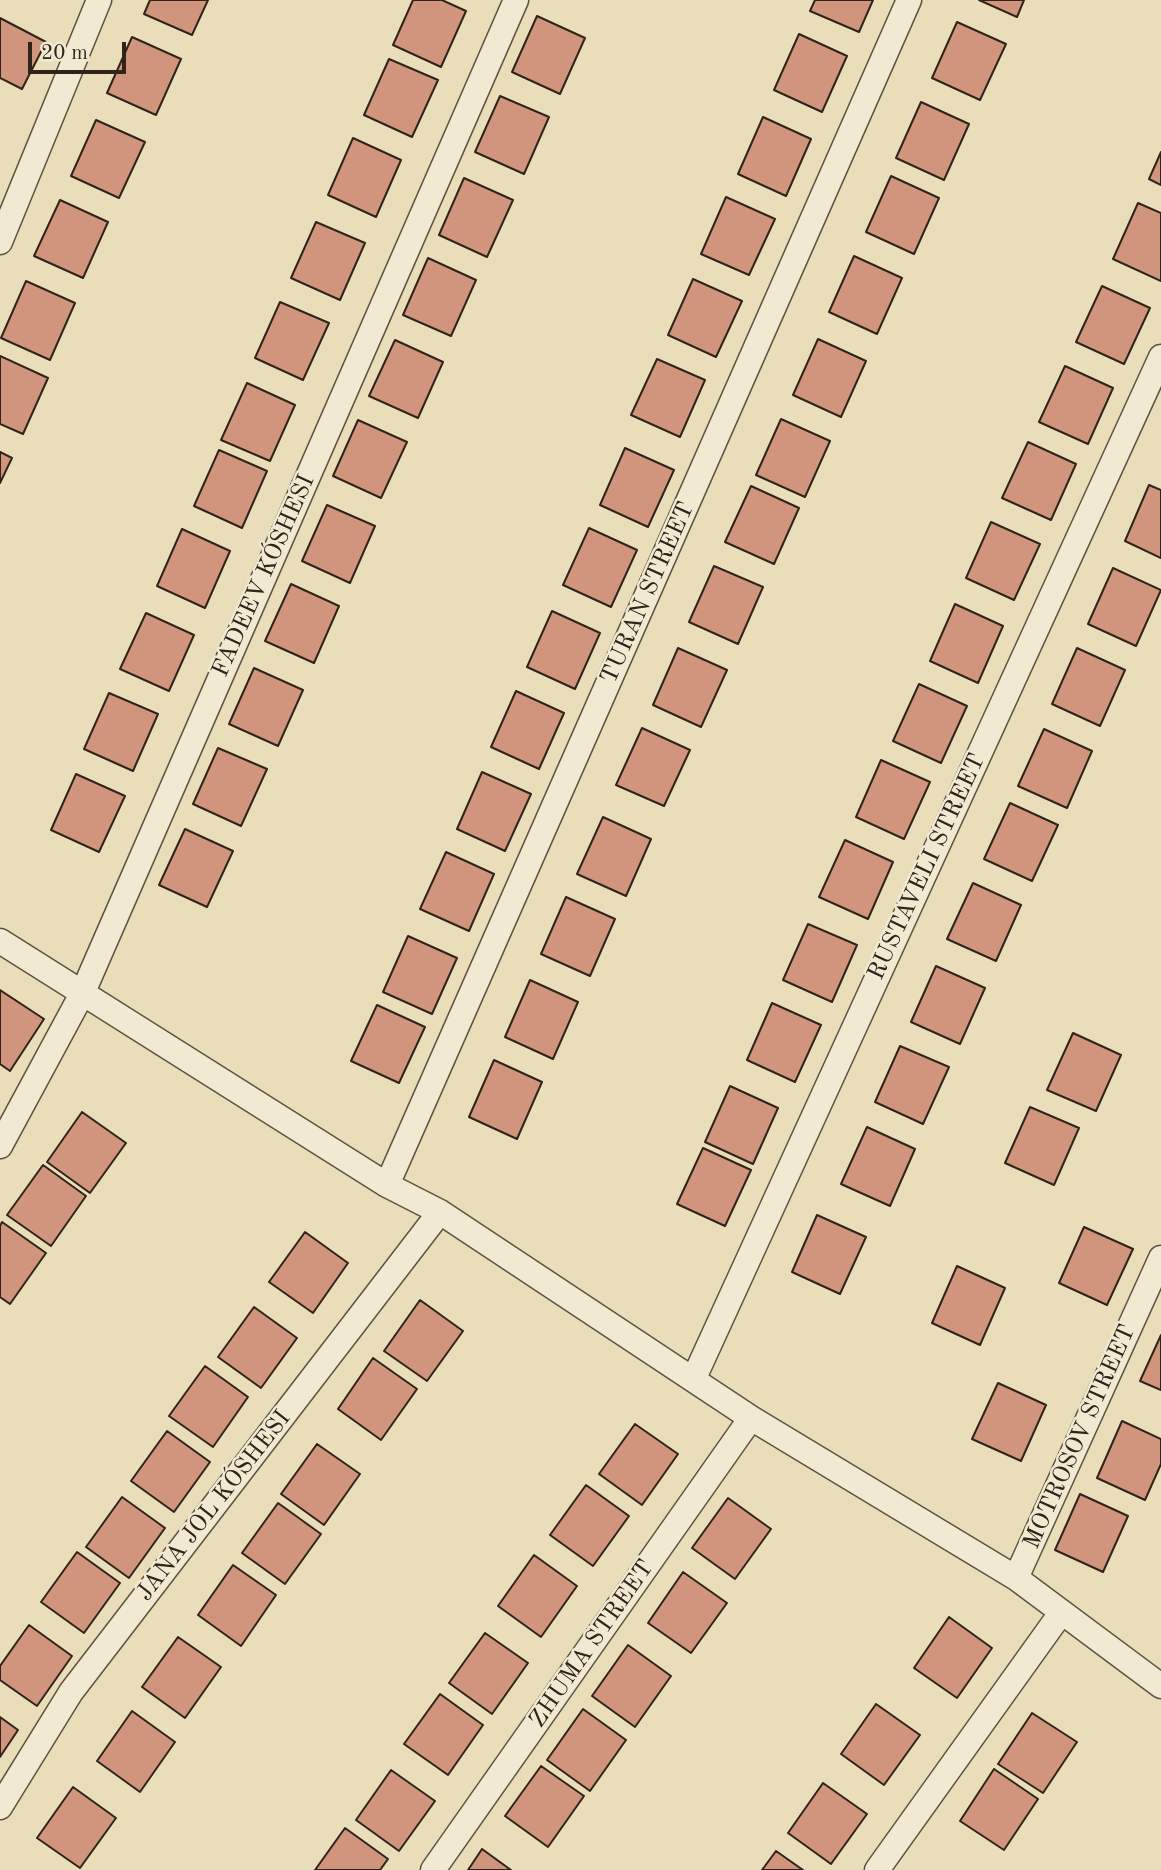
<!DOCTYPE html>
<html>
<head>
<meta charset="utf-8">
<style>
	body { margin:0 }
	#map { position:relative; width:1161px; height:1870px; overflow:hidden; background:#eaddb9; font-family:"Old Standard TT",serif }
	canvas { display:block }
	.scale { position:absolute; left:28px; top:42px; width:98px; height:32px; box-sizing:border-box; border:4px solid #30241a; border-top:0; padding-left:9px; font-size:21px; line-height:24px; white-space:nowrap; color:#30241a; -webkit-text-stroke:5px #f1e9d2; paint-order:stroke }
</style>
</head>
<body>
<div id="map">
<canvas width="1161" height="1870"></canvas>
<div class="scale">20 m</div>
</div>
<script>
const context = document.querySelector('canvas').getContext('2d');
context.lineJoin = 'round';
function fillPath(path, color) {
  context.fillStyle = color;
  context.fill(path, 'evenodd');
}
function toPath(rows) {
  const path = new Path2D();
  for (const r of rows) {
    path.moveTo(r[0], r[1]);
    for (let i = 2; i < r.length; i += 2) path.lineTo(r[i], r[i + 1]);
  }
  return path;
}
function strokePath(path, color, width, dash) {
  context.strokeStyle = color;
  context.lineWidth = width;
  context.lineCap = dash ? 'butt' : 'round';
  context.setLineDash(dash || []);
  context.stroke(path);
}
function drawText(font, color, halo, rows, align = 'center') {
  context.font = font + ' "Old Standard TT",serif';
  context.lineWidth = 5;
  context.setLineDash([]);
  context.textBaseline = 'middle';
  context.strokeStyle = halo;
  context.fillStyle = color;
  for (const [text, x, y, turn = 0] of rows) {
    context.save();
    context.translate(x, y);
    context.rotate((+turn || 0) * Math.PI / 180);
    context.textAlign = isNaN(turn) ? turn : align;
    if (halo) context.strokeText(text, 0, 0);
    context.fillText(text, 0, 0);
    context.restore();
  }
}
const building = toPath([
	[150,0,208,0,192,35,144,14,150,0],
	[413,0,442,0,466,11,441,67,393,45,413,0],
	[815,0,873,0,859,32,810,11,815,0],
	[979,0,1024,0,1017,17,979,0],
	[537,16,585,38,560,94,512,72,537,16],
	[0,18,46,42,22,89,0,78,0,18],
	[957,22,1006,44,980,100,932,78,957,22],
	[799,34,847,56,822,112,774,90,799,34],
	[132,37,181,59,156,115,107,93,132,37],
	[389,59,438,80,412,137,364,115,389,59],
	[500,96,549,117,524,174,475,152,500,96],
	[921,102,969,124,944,180,896,158,921,102],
	[763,117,811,139,786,196,738,174,763,117],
	[96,120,145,142,119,198,71,176,96,120],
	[353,138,401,160,376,217,328,195,353,138],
	[1161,152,1161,185,1149,179,1161,152],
	[891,176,939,198,914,254,866,232,891,176],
	[464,178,513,200,487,257,439,235,464,178],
	[726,197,775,219,749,275,701,254,726,197],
	[60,200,108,222,83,278,34,256,60,200],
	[1138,203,1161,213,1161,281,1113,259,1138,203],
	[316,222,365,243,340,300,291,278,316,222],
	[854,256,902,278,877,334,829,312,854,256],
	[428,258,476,280,451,336,403,315,428,258],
	[693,279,742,301,716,357,668,335,693,279],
	[26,281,75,303,50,360,1,338,26,281],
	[1102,286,1150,308,1124,364,1076,342,1102,286],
	[280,302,329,323,303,380,255,358,280,302],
	[818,339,866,361,841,417,793,395,818,339],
	[395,340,443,362,418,418,369,396,395,340],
	[0,356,48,378,23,434,0,424,0,356],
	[657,359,705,380,680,437,631,415,657,359],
	[1065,366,1113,388,1088,444,1039,422,1065,366],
	[247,383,295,405,270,461,221,440,247,383],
	[781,419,830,441,805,497,756,475,781,419],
	[358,420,407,442,381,498,333,476,358,420],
	[1028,442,1076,464,1051,520,1002,498,1028,442],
	[625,448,674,470,648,527,600,505,625,448],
	[219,450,267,471,242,528,194,506,219,450],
	[0,452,12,458,0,483,0,452],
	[1149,485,1161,490,1161,558,1125,541,1149,485],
	[751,486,799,508,774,564,725,542,751,486],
	[327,505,375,526,350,583,302,561,327,505],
	[991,522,1040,544,1014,600,966,578,991,522],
	[589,528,637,550,611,607,563,585,589,528],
	[182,529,230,551,205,608,157,586,182,529],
	[714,566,763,587,738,644,689,622,714,566],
	[1113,568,1161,590,1136,646,1088,624,1113,568],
	[291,584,339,606,314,663,265,641,291,584],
	[955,604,1003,626,978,683,930,661,955,604],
	[552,611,600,633,575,689,527,667,552,611],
	[146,613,194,635,169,691,120,669,146,613],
	[678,648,727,670,701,727,653,705,678,648],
	[1077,648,1125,670,1100,726,1052,704,1077,648],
	[254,668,303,690,278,746,229,724,254,668],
	[919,684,967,706,941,763,893,741,919,684],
	[516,691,564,713,539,769,491,747,516,691],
	[109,693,158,714,133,771,84,749,109,693],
	[642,728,690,750,664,806,616,785,642,728],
	[1044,729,1092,751,1067,808,1018,786,1044,729],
	[218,748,267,769,241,826,193,804,218,748],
	[881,760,930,782,904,839,856,817,881,760],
	[482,772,531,794,505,851,457,829,482,772],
	[76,774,125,796,99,852,51,830,76,774],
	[1010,803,1058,825,1032,881,984,859,1010,803],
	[603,817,651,839,626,896,577,874,603,817],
	[185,829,233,851,207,907,159,885,185,829],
	[845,840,893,862,868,919,819,897,845,840],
	[446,852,494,874,469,931,420,909,446,852],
	[973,883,1021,905,996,961,947,939,973,883],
	[566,897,615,919,590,976,541,954,566,897],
	[808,924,857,945,832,1002,783,980,808,924],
	[408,936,457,958,432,1014,383,992,408,936],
	[936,966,985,988,960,1044,911,1022,936,966],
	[530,980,578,1002,553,1059,505,1037,530,980],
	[0,990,44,1019,10,1071,0,1064,0,990],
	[772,1003,821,1025,795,1082,747,1060,772,1003],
	[377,1005,425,1027,399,1083,351,1061,377,1005],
	[1073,1033,1121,1055,1096,1111,1047,1090,1073,1033],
	[900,1046,949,1067,923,1124,875,1102,900,1046],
	[494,1060,542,1082,517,1139,469,1117,494,1060],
	[730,1086,778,1108,753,1164,705,1142,730,1086],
	[1030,1107,1079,1128,1054,1185,1005,1163,1030,1107],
	[82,1112,126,1143,90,1193,47,1162,82,1112],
	[867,1127,915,1149,890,1206,841,1184,867,1127],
	[703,1148,751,1170,725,1226,677,1204,703,1148],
	[43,1165,86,1196,51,1246,7,1215,43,1165],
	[817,1215,866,1237,840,1294,792,1272,817,1215],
	[2,1222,46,1253,10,1304,0,1297,0,1226,2,1222],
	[1084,1227,1133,1249,1107,1305,1059,1283,1084,1227],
	[305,1232,348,1263,313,1313,269,1282,305,1232],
	[957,1266,1005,1288,980,1345,932,1323,957,1266],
	[420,1300,463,1331,427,1381,384,1351,420,1300],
	[254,1307,297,1338,261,1388,218,1357,254,1307],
	[1161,1335,1161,1390,1140,1381,1161,1335],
	[373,1358,417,1389,381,1440,338,1409,373,1358],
	[205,1366,248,1397,213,1447,169,1416,205,1366],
	[998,1383,1046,1405,1021,1461,972,1439,998,1383],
	[1122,1421,1161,1439,1161,1464,1145,1500,1097,1478,1122,1421],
	[635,1424,678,1454,642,1505,599,1474,635,1424],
	[167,1431,210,1462,174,1512,131,1481,167,1431],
	[317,1444,360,1474,324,1525,281,1494,317,1444],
	[586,1485,629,1516,593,1566,550,1535,586,1485],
	[1080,1494,1128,1516,1103,1572,1055,1550,1080,1494],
	[122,1497,165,1528,129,1578,86,1547,122,1497],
	[728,1498,771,1529,735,1579,692,1548,728,1498],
	[278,1503,321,1534,285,1584,242,1553,278,1503],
	[77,1552,120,1583,84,1633,41,1602,77,1552],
	[534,1555,577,1586,541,1637,498,1606,534,1555],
	[233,1565,276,1595,241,1646,198,1615,233,1565],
	[683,1572,727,1603,691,1653,648,1623,683,1572],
	[949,1617,992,1648,957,1698,914,1668,949,1617],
	[29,1625,72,1656,37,1706,0,1680,0,1666,29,1625],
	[485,1633,528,1663,492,1714,449,1683,485,1633],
	[178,1637,221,1667,185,1718,142,1687,178,1637],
	[628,1645,671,1676,635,1727,592,1696,628,1645],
	[440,1694,483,1725,448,1775,404,1744,440,1694],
	[876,1704,920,1735,884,1785,841,1754,876,1704],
	[583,1709,626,1740,590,1791,547,1760,583,1709],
	[132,1711,175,1742,140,1792,97,1761,132,1711],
	[1032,1713,1077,1742,1043,1793,998,1764,1032,1713],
	[0,1717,18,1730,0,1757,0,1717],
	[541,1766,584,1796,548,1847,505,1816,541,1766],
	[994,1769,1038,1799,1004,1850,960,1821,994,1769],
	[391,1770,435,1801,399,1851,356,1820,391,1770],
	[823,1783,867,1814,831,1864,788,1833,823,1783],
	[73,1787,116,1818,80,1868,37,1838,73,1787],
	[345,1828,388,1859,380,1870,315,1870,345,1828],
	[482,1849,511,1870,468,1870,482,1849],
	[776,1851,803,1870,762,1870,776,1851]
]);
fillPath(building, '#d1957d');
strokePath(building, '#30241a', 2);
const minor = toPath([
	[0,242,99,0],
	[0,941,387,1185,440,1212,751,1418,1016,1578,1161,1686],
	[0,1146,83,992,516,0],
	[387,1185,909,0],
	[694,1378,1161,357],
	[1016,1578,1161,1258],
	[0,1807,71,1692,440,1212],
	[433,1870,751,1418],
	[877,1870,1061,1613]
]);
strokePath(minor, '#5e5242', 27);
strokePath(minor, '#f1e9d2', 24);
drawText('24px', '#30241a', '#f1e9d2', [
	["FADEEV KÓSHESI",264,576,-66],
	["TURAN STREET",648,593,-66],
	["RUSTAVELI STREET",927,867,-65],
	["MOTROSOV STREET",1080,1437,-66],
	["JANA JOL KÓSHESI",214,1506,-52],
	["ZHUMA STREET",592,1644,-55]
]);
</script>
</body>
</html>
